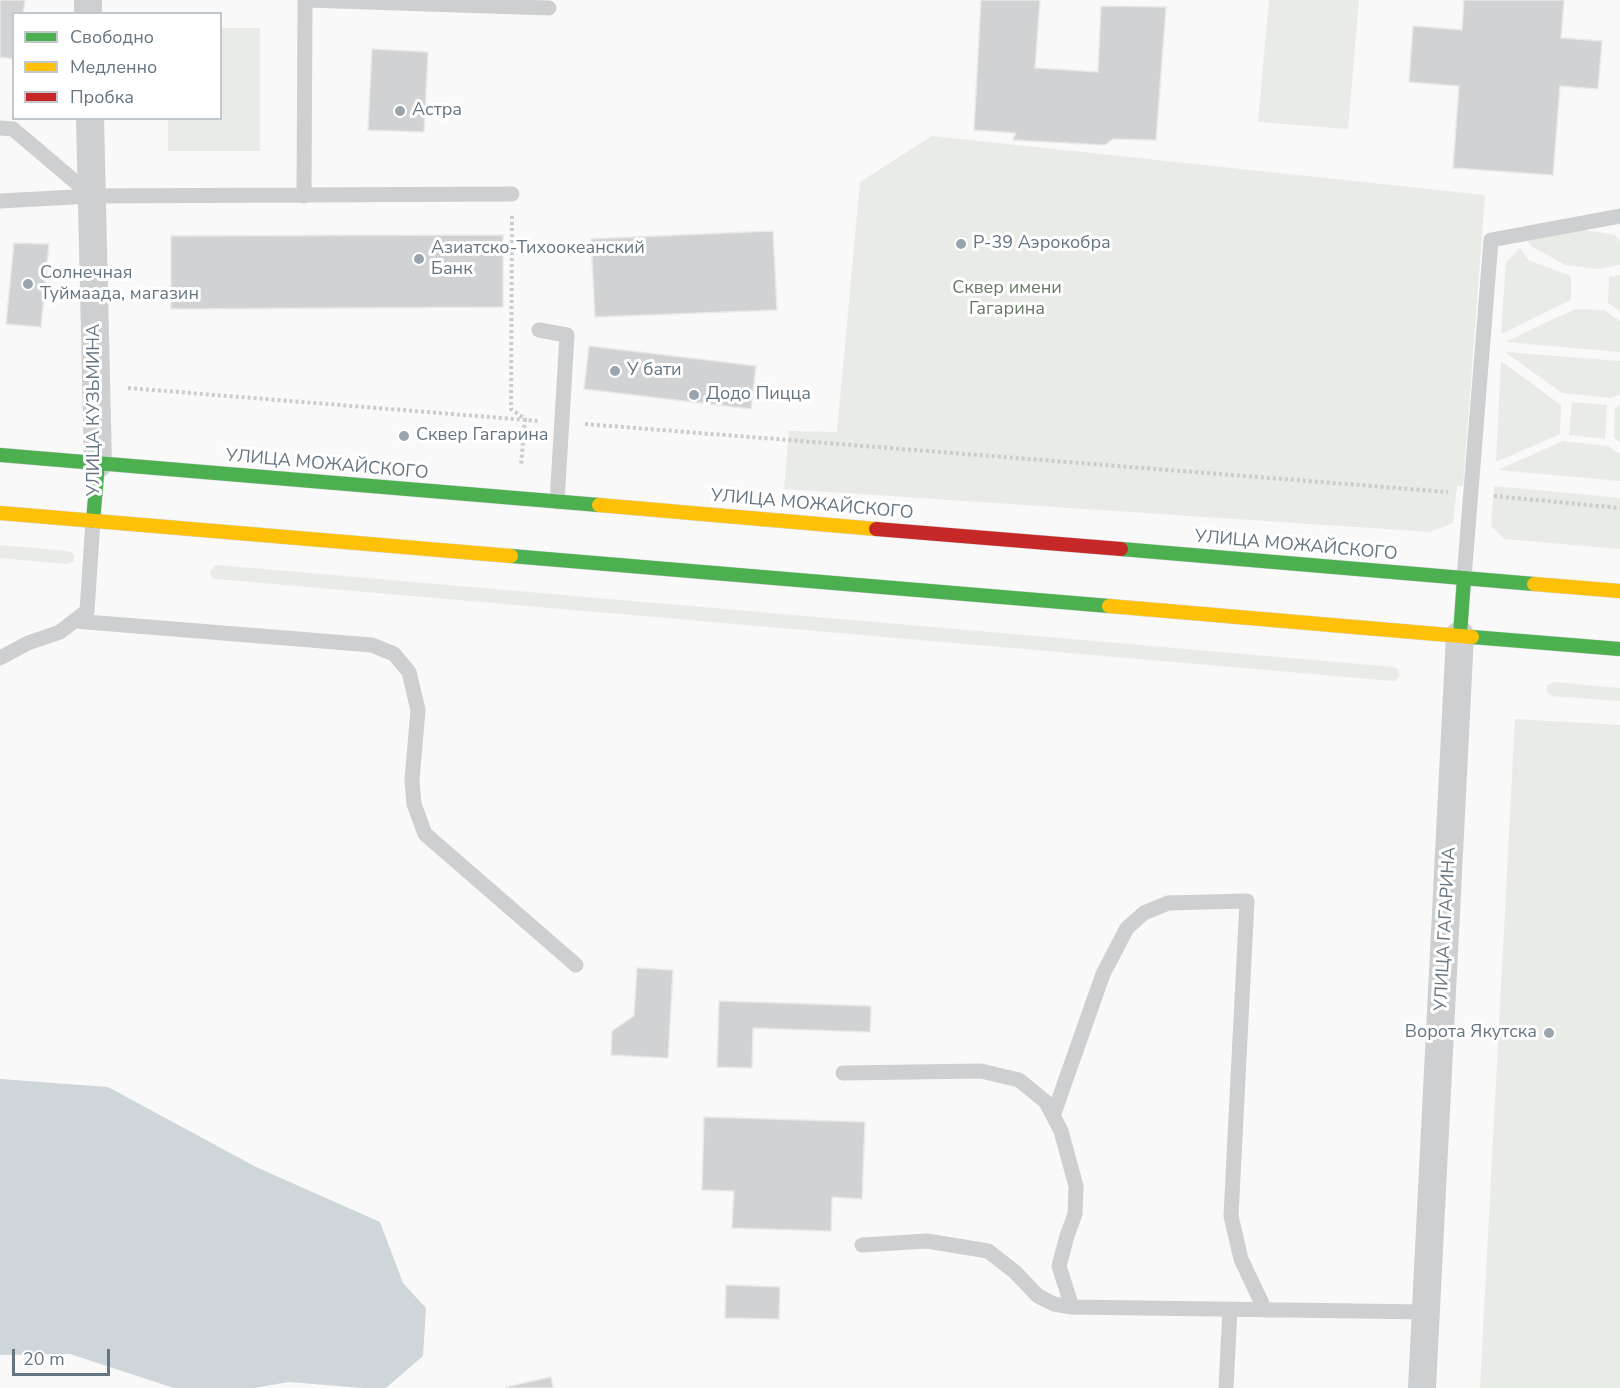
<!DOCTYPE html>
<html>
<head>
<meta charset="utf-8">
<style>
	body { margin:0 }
	#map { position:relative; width:1620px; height:1388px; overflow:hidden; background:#f9f9f9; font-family:"Nunito Sans",sans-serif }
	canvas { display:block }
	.legend { position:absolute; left:12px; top:12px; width:210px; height:108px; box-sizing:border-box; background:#fff; border:2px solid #c1c8cd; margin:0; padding:8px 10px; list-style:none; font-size:18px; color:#657683 }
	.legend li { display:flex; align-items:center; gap:12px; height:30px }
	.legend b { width:30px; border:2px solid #c1c8cd }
	.scale { position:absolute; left:12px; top:1349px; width:98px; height:27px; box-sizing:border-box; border:3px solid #657683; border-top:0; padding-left:8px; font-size:18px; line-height:21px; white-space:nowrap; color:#657683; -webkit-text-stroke:4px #fff; paint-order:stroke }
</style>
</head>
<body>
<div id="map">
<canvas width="1620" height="1388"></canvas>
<ul class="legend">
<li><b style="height:8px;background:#4caf50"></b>Свободно</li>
<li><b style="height:8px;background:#ffc107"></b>Медленно</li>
<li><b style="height:8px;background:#c62828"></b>Пробка</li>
</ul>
<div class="scale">20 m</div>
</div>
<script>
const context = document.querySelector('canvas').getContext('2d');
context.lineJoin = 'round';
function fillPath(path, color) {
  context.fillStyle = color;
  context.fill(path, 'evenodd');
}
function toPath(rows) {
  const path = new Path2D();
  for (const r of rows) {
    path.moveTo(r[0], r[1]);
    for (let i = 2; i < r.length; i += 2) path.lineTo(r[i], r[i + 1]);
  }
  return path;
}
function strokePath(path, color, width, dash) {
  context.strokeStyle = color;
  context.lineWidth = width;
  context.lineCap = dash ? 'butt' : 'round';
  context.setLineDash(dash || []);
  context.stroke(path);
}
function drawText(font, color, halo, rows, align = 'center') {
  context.font = font + ' "Nunito Sans",sans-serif';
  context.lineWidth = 6;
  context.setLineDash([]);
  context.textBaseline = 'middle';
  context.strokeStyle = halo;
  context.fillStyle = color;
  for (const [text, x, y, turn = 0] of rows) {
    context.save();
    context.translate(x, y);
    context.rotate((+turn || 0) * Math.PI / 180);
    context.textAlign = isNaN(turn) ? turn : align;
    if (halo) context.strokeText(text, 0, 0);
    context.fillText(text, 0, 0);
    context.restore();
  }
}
fillPath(toPath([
	[1269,0,1359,0,1348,129,1258,122],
	[221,28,260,28,260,151,168,151,168,119,220,118],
	[932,136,1485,195,1463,486,1457,486,1453,523,1430,532,784,489,789,431,837,432,860,182],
	[1546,224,1615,235,1620,241,1620,265,1597,269,1566,265,1532,247,1526,238],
	[1520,248,1528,260,1571,276,1571,300,1501,334,1506,262],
	[1620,275,1620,311,1608,303,1609,277],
	[1575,309,1604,310,1620,321,1620,352,1505,342],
	[1505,352,1620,361,1620,394,1611,398,1562,393],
	[1501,361,1561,405,1560,434,1496,462],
	[1572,402,1607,405,1605,439,1569,435],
	[1620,405,1620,442,1614,438,1615,408],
	[1563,441,1608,446,1620,454,1620,481,1498,470],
	[1494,486,1620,498,1620,549,1504,539,1491,526],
	[0,545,68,551,74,554,74,561,67,564,0,558],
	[217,565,1394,667,1397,668,1400,675,1396,680,1393,681,216,579,212,578,210,572,214,566],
	[1554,682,1620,688,1620,701,1552,696,1547,692,1547,685],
	[1515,719,1620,725,1620,1388,1480,1388]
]), '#e8ebe6');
fillPath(toPath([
	[0,1079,108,1087,256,1167,380,1222,403,1283,426,1308,423,1356,386,1388,362,1388,289,1382,254,1388,174,1388,70,1354,0,1355]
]), '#ced6d9');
const building = toPath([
	[0,0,25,0,23,14,14,14,14,59,0,57,0,0],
	[981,0,1040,0,1035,68,1098,72,1101,6,1166,7,1156,140,1113,139,1105,145,1013,140,1016,133,974,130,981,0],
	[1464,0,1564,0,1561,38,1602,41,1598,89,1560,86,1553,175,1453,168,1459,86,1409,82,1413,26,1462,30,1464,0],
	[372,49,428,52,424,132,368,130,372,49],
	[773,231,777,310,595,317,591,239,773,231],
	[503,235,503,307,171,309,171,236,503,235],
	[14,243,49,244,41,327,6,324,14,243],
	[589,346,756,366,751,409,584,389,589,346],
	[637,968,673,970,668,1058,611,1055,612,1031,634,1016,637,968],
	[719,1001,871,1006,870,1032,753,1028,752,1068,717,1067,719,1001],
	[704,1117,865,1122,862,1199,832,1197,831,1231,732,1228,734,1191,702,1190,704,1117],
	[726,1285,780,1287,779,1319,725,1318,726,1285],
	[551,1377,553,1388,506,1388,506,1387,551,1377]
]);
fillPath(building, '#d0d2d3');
strokePath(building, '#e8e8e8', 1.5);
const fast = toPath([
	[0,455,599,505],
	[93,521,98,464],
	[1121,549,1534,584],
	[511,556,1109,606],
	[1460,635,1464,578],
	[1472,637,1620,649]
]);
const slow = toPath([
	[599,505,876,529],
	[0,513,511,556],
	[1534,584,1620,591],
	[1109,606,1472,637]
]);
const jam = toPath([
	[876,529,1121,549]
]);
strokePath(fast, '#d5d6d7', 15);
strokePath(slow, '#d5d6d7', 15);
strokePath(jam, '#d5d6d7', 15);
strokePath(toPath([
	[512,216,511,409,525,419,521,466],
	[128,388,539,421],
	[585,424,1448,492],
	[1494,496,1620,508]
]), '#cbcccd', 4, [3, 3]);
strokePath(toPath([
	[307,0,549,8],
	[0,128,13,129,92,196],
	[304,196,305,0],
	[0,201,92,196,512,194],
	[539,330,567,335,557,502],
	[1464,578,1491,240,1620,216],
	[74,621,372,645,394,654,409,672,418,710,412,780,414,804,425,834,576,965],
	[0,658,28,643,60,632,87,611,93,521],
	[843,1073,981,1071,1019,1080,1046,1102,1061,1131,1076,1186,1075,1214,1067,1236,1059,1266,1072,1307],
	[1053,1116,1103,974,1127,928,1144,913,1168,903,1247,901,1231,1216,1241,1259,1265,1310],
	[862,1245,927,1241,988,1251,1015,1272,1038,1296,1054,1304,1072,1307,1426,1312],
	[1226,1388,1230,1309]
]), '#cecfd0', 15);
strokePath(toPath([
	[88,0,88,14],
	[90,118,98,464],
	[1422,1388,1460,635]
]), '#cecfd0', 28);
strokePath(fast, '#4caf50', 14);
strokePath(slow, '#ffc107', 14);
strokePath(jam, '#c62828', 14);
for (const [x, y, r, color] of [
	[400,111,6,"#99a4ac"],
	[961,244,6,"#99a4ac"],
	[419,259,6,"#99a4ac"],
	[28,284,6,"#99a4ac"],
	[615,371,6,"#99a4ac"],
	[694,395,6,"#99a4ac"],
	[404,436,6,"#99a4ac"],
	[1549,1033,6,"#99a4ac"]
]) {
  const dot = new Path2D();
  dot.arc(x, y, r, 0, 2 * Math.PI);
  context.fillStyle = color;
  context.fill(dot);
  strokePath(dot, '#fff', 2);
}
drawText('18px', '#657683', '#fff', [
	["Астра",412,111],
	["P-39 Аэрокобра",973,244],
	["Азиатско-Тихоокеанский",431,249],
	["Банк",431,270],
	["Солнечная",40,274],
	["Туймаада, магазин",40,295],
	["У бати",627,371],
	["Додо Пицца",706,395],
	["Сквер Гагарина",416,436],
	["Ворота Якутска",1537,1033,"right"]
], 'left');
drawText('18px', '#687a64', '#fff', [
	["Сквер имени",1007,289],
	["Гагарина",1007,310]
]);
drawText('18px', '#657683', '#fff', [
	["УЛИЦА КУЗЬМИНА",95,410,-90],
	["УЛИЦА МОЖАЙСКОГО",327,465,5],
	["УЛИЦА МОЖАЙСКОГО",812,505,5],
	["УЛИЦА МОЖАЙСКОГО",1296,546,5],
	["УЛИЦА ГАГАРИНА",1446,929,-87]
]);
</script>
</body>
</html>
